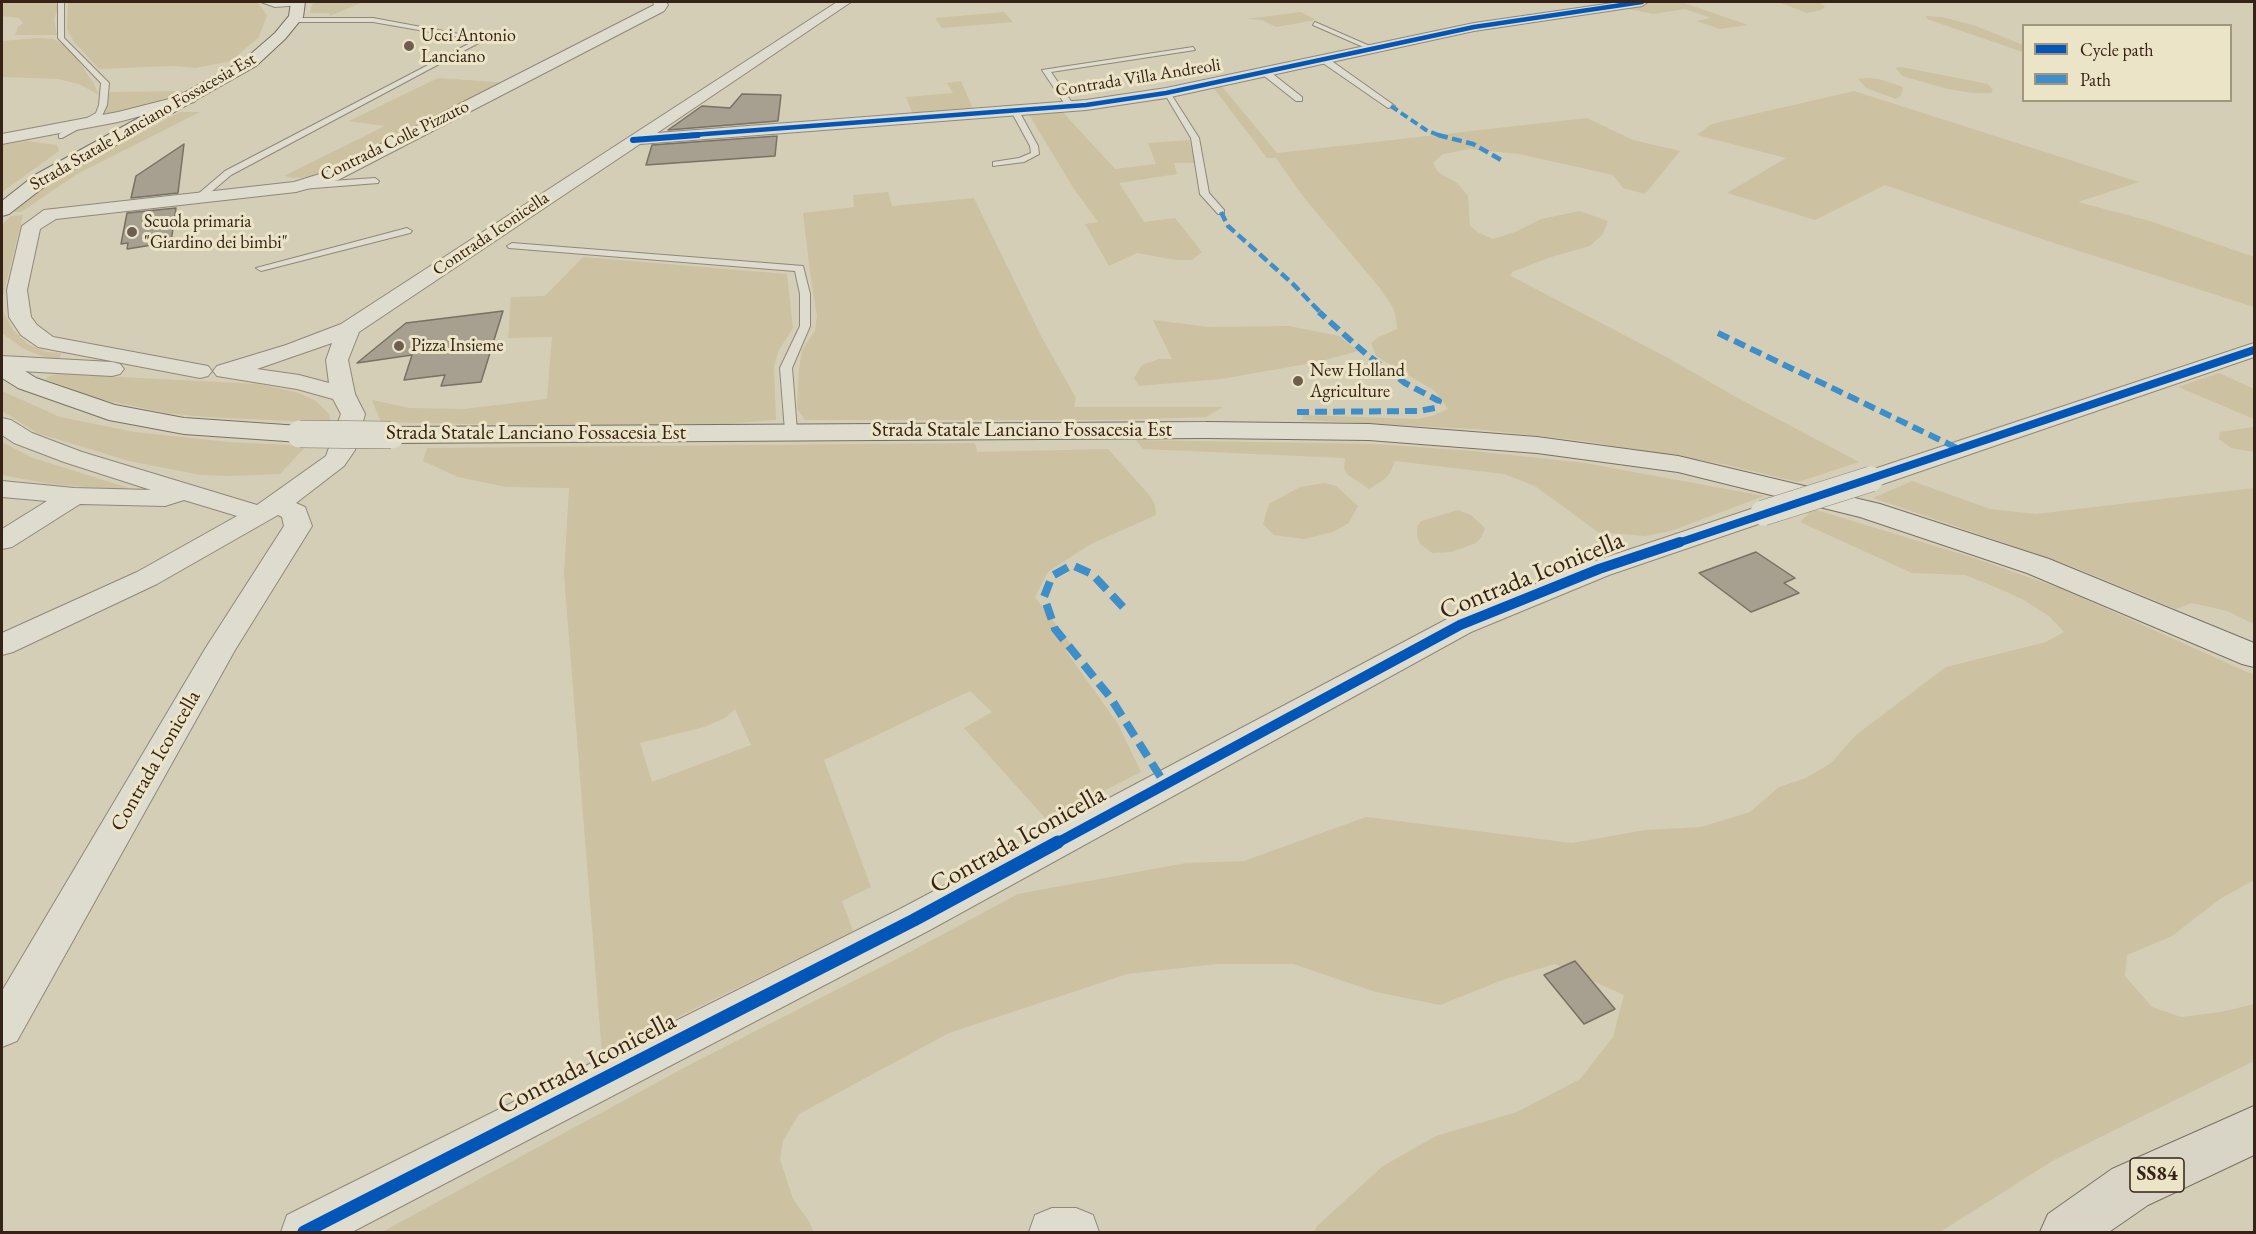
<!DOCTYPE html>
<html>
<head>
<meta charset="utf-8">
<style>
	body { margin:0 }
	#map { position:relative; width:2256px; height:1234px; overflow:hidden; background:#d5ceb6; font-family:"EB Garamond",serif }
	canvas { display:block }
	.frame { position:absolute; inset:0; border:3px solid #362217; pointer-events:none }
	.legend { position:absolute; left:2022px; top:24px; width:210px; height:78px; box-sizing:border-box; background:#ece4c7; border:2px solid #a39681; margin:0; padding:8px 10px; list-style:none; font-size:18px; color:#362217 }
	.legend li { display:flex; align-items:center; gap:12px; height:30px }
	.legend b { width:30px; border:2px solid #a39681 }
</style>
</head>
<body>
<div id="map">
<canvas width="2256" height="1234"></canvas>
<div class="frame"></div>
<ul class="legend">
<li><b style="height:8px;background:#0057b8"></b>Cycle path</li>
<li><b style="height:8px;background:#3d8ec9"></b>Path</li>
</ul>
</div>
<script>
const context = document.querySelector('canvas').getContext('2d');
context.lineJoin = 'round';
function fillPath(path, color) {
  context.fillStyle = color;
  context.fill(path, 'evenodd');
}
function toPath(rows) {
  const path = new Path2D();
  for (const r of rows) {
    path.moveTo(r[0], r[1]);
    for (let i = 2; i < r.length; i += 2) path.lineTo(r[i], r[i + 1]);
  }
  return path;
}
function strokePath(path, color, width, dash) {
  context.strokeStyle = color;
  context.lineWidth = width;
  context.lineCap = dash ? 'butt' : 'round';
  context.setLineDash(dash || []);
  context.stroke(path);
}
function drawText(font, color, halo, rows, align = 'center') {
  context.font = font + ' "EB Garamond",serif';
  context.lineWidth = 6;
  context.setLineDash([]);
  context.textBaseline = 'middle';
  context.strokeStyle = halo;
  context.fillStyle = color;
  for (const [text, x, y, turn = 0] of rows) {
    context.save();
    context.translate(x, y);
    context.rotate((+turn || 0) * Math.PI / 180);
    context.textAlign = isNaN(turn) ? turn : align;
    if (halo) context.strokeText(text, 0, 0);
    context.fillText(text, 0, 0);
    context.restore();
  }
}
fillPath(toPath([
	[2,2,56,2,58,9,54,19,57,35,15,35,18,27,23,23,19,18,2,16],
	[68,2,257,2,267,15,259,37,231,61,196,68,172,66,99,69,74,42,67,29],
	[319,2,363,2,330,16,329,13,310,13,312,4],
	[1655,2,1681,2,1748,25,1720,29,1696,21,1711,18,1685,9,1653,14,1620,7],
	[1790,2,1819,2,1825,7,1821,10,1807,13,1781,3],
	[1004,12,1013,22,942,28,935,18],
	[1301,12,1316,20,1276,27,1262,20,1247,19],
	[1926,16,1942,17,1976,26,2023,45,2023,52,1927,19],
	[37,38,54,39,69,48,93,82,99,95,79,84,58,79,2,77,2,41],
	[1901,67,1988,84,1993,90,1991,93,1973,93,1948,89,1902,76,1896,68],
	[438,78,509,83,322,176,293,178,284,176,385,126,349,121],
	[1866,78,1879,79,1903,87,1901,96,1896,99,1866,88,1858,79],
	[961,81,974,111,913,115,906,97,953,93,947,83],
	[1220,84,1277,153,1587,118,1633,140,1680,151,1645,194,1623,188,1613,175,1519,154,1469,149,1443,154,1433,163,1438,172,1457,183,1468,196,1470,226,1479,233,1493,239,1515,232,1541,219,1580,211,1608,221,1602,235,1590,246,1551,257,1512,272,1511,276,1670,359,1736,397,1859,462,1798,482,1723,464,1584,441,1475,429,1302,420,1303,415,1418,419,1432,416,1448,409,1435,391,1376,356,1371,343,1379,337,1397,329,1395,313,1392,306,1379,287,1305,199,1276,158,1267,158,1212,86],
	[187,91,142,107,101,116,110,92],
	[1854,91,2139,182,2078,202,2150,221,2254,257,2254,307,2048,241,1885,185,1815,220,1727,193,1786,158,1697,135,1710,125,1724,121],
	[1060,109,1115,169,1156,164,1148,143,1189,140,1195,163,1174,163,1177,174,1119,183,1144,222,1175,218,1202,252,1192,260,1176,260,1137,253,1109,266,1085,224,1098,222,1074,189,1028,113],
	[180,112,200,112,77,174,21,212,11,212,64,174],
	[27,141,57,145,59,151,2,192,2,145],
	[888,192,892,206,974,198,1041,336,1076,398,1074,407,1223,407,1206,417,1109,420,805,420,797,409,799,369,802,350,815,331,817,316,810,272,803,213,854,207,853,195],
	[23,215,3,296,3,311,13,330,29,345,47,352,61,353,60,357,52,360,24,349,2,333,2,225,11,216],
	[583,257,787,274,793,328,779,350,774,367,776,420,725,424,559,426,381,422,372,400,410,408,464,409,547,399,552,337,508,338,511,297,545,296],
	[1153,320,1209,327,1289,326,1339,336,1358,351,1318,362,1221,379,1139,386,1134,378,1142,365,1159,359,1172,359],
	[2219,373,2254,389,2254,419,2178,387],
	[60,374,259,384,296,392,316,401,329,414,331,423,205,417,166,413,95,398,45,379,52,375],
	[2,391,60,417,134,432,229,442,306,446,280,474,230,476,201,475,129,461,37,433,2,411],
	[2254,427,2254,452,2231,448,2219,439,2220,432],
	[1136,440,1373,444,1473,451,1585,463,1764,496,1671,531,1645,536,1598,532,1535,486,1504,474,1395,461,1390,473,1385,479,1369,489,1348,475,1344,469,1345,458,1143,449],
	[2,442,33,458,129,488,121,492,112,489,50,484,2,475],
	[975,443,977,452,1108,449,1151,497,1155,505,1156,515,1089,545,1048,572,1035,597,1073,647,1066,651,1118,724,1141,772,1047,820,964,728,992,712,970,691,824,760,871,887,842,901,853,931,602,1054,564,575,569,488,506,487,458,477,423,461,427,448],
	[735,709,751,745,652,782,640,743,704,727,725,718],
	[1912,481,1990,509,2036,514,2254,488,2254,624,2227,611,2192,603,2176,609,2066,564,1873,498],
	[1325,483,1336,486,1358,506,1349,523,1333,532,1304,539,1274,535,1263,524,1269,504,1300,487],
	[1813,509,1974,558,2062,589,2254,675,2254,880,2220,899,2172,936,2127,955,2125,976,2152,1007,2181,1017,2221,1012,2254,1004,2254,1061,2054,1160,1940,1232,1314,1232,1317,1226,1383,1166,1436,1136,1517,1112,1580,1079,1613,1037,1624,995,1555,964,1505,979,1440,1005,1376,992,1293,964,1217,964,1127,974,949,1033,799,1114,783,1141,780,1159,793,1199,808,1220,814,1232,382,1232,691,1064,891,962,1018,894,1186,863,1244,861,1366,817,1572,843,1645,830,1701,827,1750,812,1779,787,1806,778,1831,763,1856,735,1946,667,2046,642,2064,632,2049,616,2022,599,1993,586,1965,575,1912,573,1800,522],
	[1458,510,1471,515,1485,528,1482,536,1476,543,1451,552,1432,553,1420,544,1417,536,1417,527,1421,521]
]), '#ccc1a1');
const building = toPath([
	[742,94,781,95,778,121,668,130,702,106,730,108,742,94],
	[777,136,775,156,646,165,652,145,777,136],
	[184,144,178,193,131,198,136,176,184,144],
	[176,208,171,242,127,249,128,243,121,244,127,213,176,208],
	[503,311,481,382,441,386,445,375,404,380,412,355,357,363,406,323,503,311],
	[1756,552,1795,578,1784,583,1799,593,1751,612,1699,573,1756,552],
	[1575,961,1615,1009,1584,1024,1544,975,1575,961]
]);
fillPath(building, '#a7a090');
strokePath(building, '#787164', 1.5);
const service = toPath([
	[58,2,64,2,64,38,109,83,107,105,102,116,62,138,59,138,59,134,96,113,99,105,101,83,58,38,58,2],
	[261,2,298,3,301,5,275,7,261,2],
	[373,18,486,39,231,175,204,198,198,198,198,194,225,171,476,40,373,22,294,22,291,20,294,18,373,18],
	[1315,22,1372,47,1373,48,1368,49,1313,25,1315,22],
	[1193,47,1195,50,1051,72,1075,107,1071,109,1068,109,1042,70,1193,47],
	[1320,57,1326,57,1395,106,1388,108,1320,61,1320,57],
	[1263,71,1269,71,1302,97,1302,101,1296,101,1263,75,1263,71],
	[1163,91,1169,91,1199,138,1209,193,1224,210,1224,214,1218,214,1200,194,1191,138,1163,91],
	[1015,109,1019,111,1038,146,1039,154,1024,162,993,166,993,162,1019,158,1031,153,1030,146,1011,111,1015,109],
	[375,178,379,181,378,183,302,189,298,186,302,183,375,178],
	[407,228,412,231,410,233,261,271,256,268,407,228],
	[512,243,803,266,810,294,810,326,792,368,797,431,791,435,785,431,780,368,800,326,800,294,795,271,509,248,507,246,512,243]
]);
const minor = toPath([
	[653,2,666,2,668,5,664,11,338,180,296,192,56,219,40,229,27,290,31,317,37,325,53,337,208,366,212,371,208,376,200,378,38,347,21,335,9,317,7,290,22,226,44,210,294,182,326,172,654,5,653,2],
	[837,2,851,2,657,133,1086,100,1166,88,1474,23,1620,2,1648,2,1642,6,1474,31,1166,98,1086,110,640,144,359,332,348,360,355,394,365,414,355,450,344,466,296,503,305,507,312,526,235,650,17,1041,2,1047,2,991,205,649,284,526,282,517,278,515,157,584,13,652,2,655,2,633,137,572,237,516,184,500,165,506,80,504,12,547,2,549,2,529,47,501,2,497,2,481,74,488,151,490,64,462,14,443,2,435,2,418,11,420,32,433,82,452,257,505,326,456,341,414,333,399,297,389,217,376,213,371,217,366,286,345,341,324,837,2],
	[332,343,326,360,329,383,299,375,257,369,332,343],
	[189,94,197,99,194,102,118,122,2,144,2,134,118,112,189,94],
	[2254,343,2254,357,1880,485,1871,487,1862,485,1858,479,1862,473,2254,343],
	[2,356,112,362,120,364,124,369,120,374,112,376,2,370,2,356],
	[1763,505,1773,507,1777,513,1773,519,1609,575,1471,632,928,931,352,1232,281,1232,287,1215,900,909,1449,618,1589,563,1763,505],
	[1052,1208,1076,1208,1093,1215,1099,1232,1029,1232,1035,1215,1052,1208]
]);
const secondary = toPath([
	[291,2,305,2,303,17,285,39,256,66,49,183,9,214,2,216,2,201,35,175,244,60,275,33,289,16,291,2],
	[2,359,11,362,36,378,115,405,184,418,300,426,310,428,314,434,310,440,300,442,184,434,109,420,18,388,2,378,2,359],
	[1206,422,1369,424,1537,437,1678,456,1880,504,2049,559,2254,643,2254,667,2242,664,2027,573,1860,517,1678,472,1537,453,1369,440,1206,438,391,443,381,441,377,435,381,429,391,427,1206,422]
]);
const primary = toPath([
	[2254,1106,2254,1155,2148,1205,2109,1232,2040,1232,2048,1214,2112,1169,2254,1106]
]);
strokePath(service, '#8f887a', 2);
strokePath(minor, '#8f887a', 2);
strokePath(secondary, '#787164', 2);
strokePath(primary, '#787164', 2);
fillPath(service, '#dedbcf');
fillPath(minor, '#dedbcf');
fillPath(secondary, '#dedbcf');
fillPath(primary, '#d8d5c7');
const minorBridge = toPath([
	[1763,513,1871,479]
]);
const secondaryBridge = toPath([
	[300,434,391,435]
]);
strokePath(minorBridge, '#8f887a', 26, []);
strokePath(secondaryBridge, '#787164', 28, []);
strokePath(minorBridge, '#dedbcf', 25);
strokePath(secondaryBridge, '#dedbcf', 27);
strokePath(toPath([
	[1391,106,1426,130,1441,136]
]), '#3d8ec9', 4, [8, 4]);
strokePath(toPath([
	[1438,135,1473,144,1503,161],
	[1221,212,1228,226,1292,283,1321,313]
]), '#3d8ec9', 4.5, [10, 4.5]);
strokePath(toPath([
	[1718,333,1959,449],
	[1297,412,1419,411,1435,408,1439,401,1405,383,1366,354,1319,312]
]), '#3d8ec9', 6, [12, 6]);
strokePath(toPath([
	[1123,607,1092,574,1072,565,1052,576,1044,597,1055,629,1110,697,1165,784]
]), '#3d8ec9', 8, [16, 8]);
strokePath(toPath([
	[679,136,1086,105,1166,93,1474,27,1642,2]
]), '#0057b8', 4.5);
strokePath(toPath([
	[633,140,698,135]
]), '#0057b8', 6);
strokePath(toPath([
	[1675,544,2254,350]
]), '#0057b8', 8);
strokePath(toPath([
	[1055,844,1460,625,1599,569,1680,542]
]), '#0057b8', 10);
strokePath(toPath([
	[304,1232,914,920,1058,842]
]), '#0057b8', 13);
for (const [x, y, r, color] of [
	[409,46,6,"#6e5e4f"],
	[132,232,6,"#6e5e4f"],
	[399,346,6,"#6e5e4f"],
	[1298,381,6,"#6e5e4f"]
]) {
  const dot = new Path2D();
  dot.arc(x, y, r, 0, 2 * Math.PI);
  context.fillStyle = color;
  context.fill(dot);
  strokePath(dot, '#ece4c7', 2);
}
drawText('18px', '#362217', '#ece4c7', [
	["Ucci Antonio",421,36],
	["Lanciano",421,57],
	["Scuola primaria",144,222],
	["\"Giardino dei bimbi\"",144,243],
	["Pizza Insieme",411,346],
	["New Holland",1310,371],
	["Agriculture",1310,392]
], 'left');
drawText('18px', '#362217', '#ece4c7', [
	["Contrada Villa Andreoli",1138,78,-9],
	["Strada Statale Lanciano Fossacesia Est",143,122,-30],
	["Contrada Colle Pizzuto",395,141,-26],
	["Contrada Iconicella",491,234,-34]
]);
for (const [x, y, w] of [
	[2157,1175,54]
]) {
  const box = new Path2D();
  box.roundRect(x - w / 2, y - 17, w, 34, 4.5);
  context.fillStyle = '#ece4c7';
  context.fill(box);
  strokePath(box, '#362217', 1.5);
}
drawText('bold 20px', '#362217', null, [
	["SS84",2157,1175]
]);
drawText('21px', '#362217', '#ece4c7', [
	["Strada Statale Lanciano Fossacesia Est",1022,430],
	["Strada Statale Lanciano Fossacesia Est",536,433],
	["Contrada Iconicella",156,761,-60]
]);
drawText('26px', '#362217', '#ece4c7', [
	["Contrada Iconicella",1532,576,-22],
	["Contrada Iconicella",1018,840,-29],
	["Contrada Iconicella",587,1064,-27]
]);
</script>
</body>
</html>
